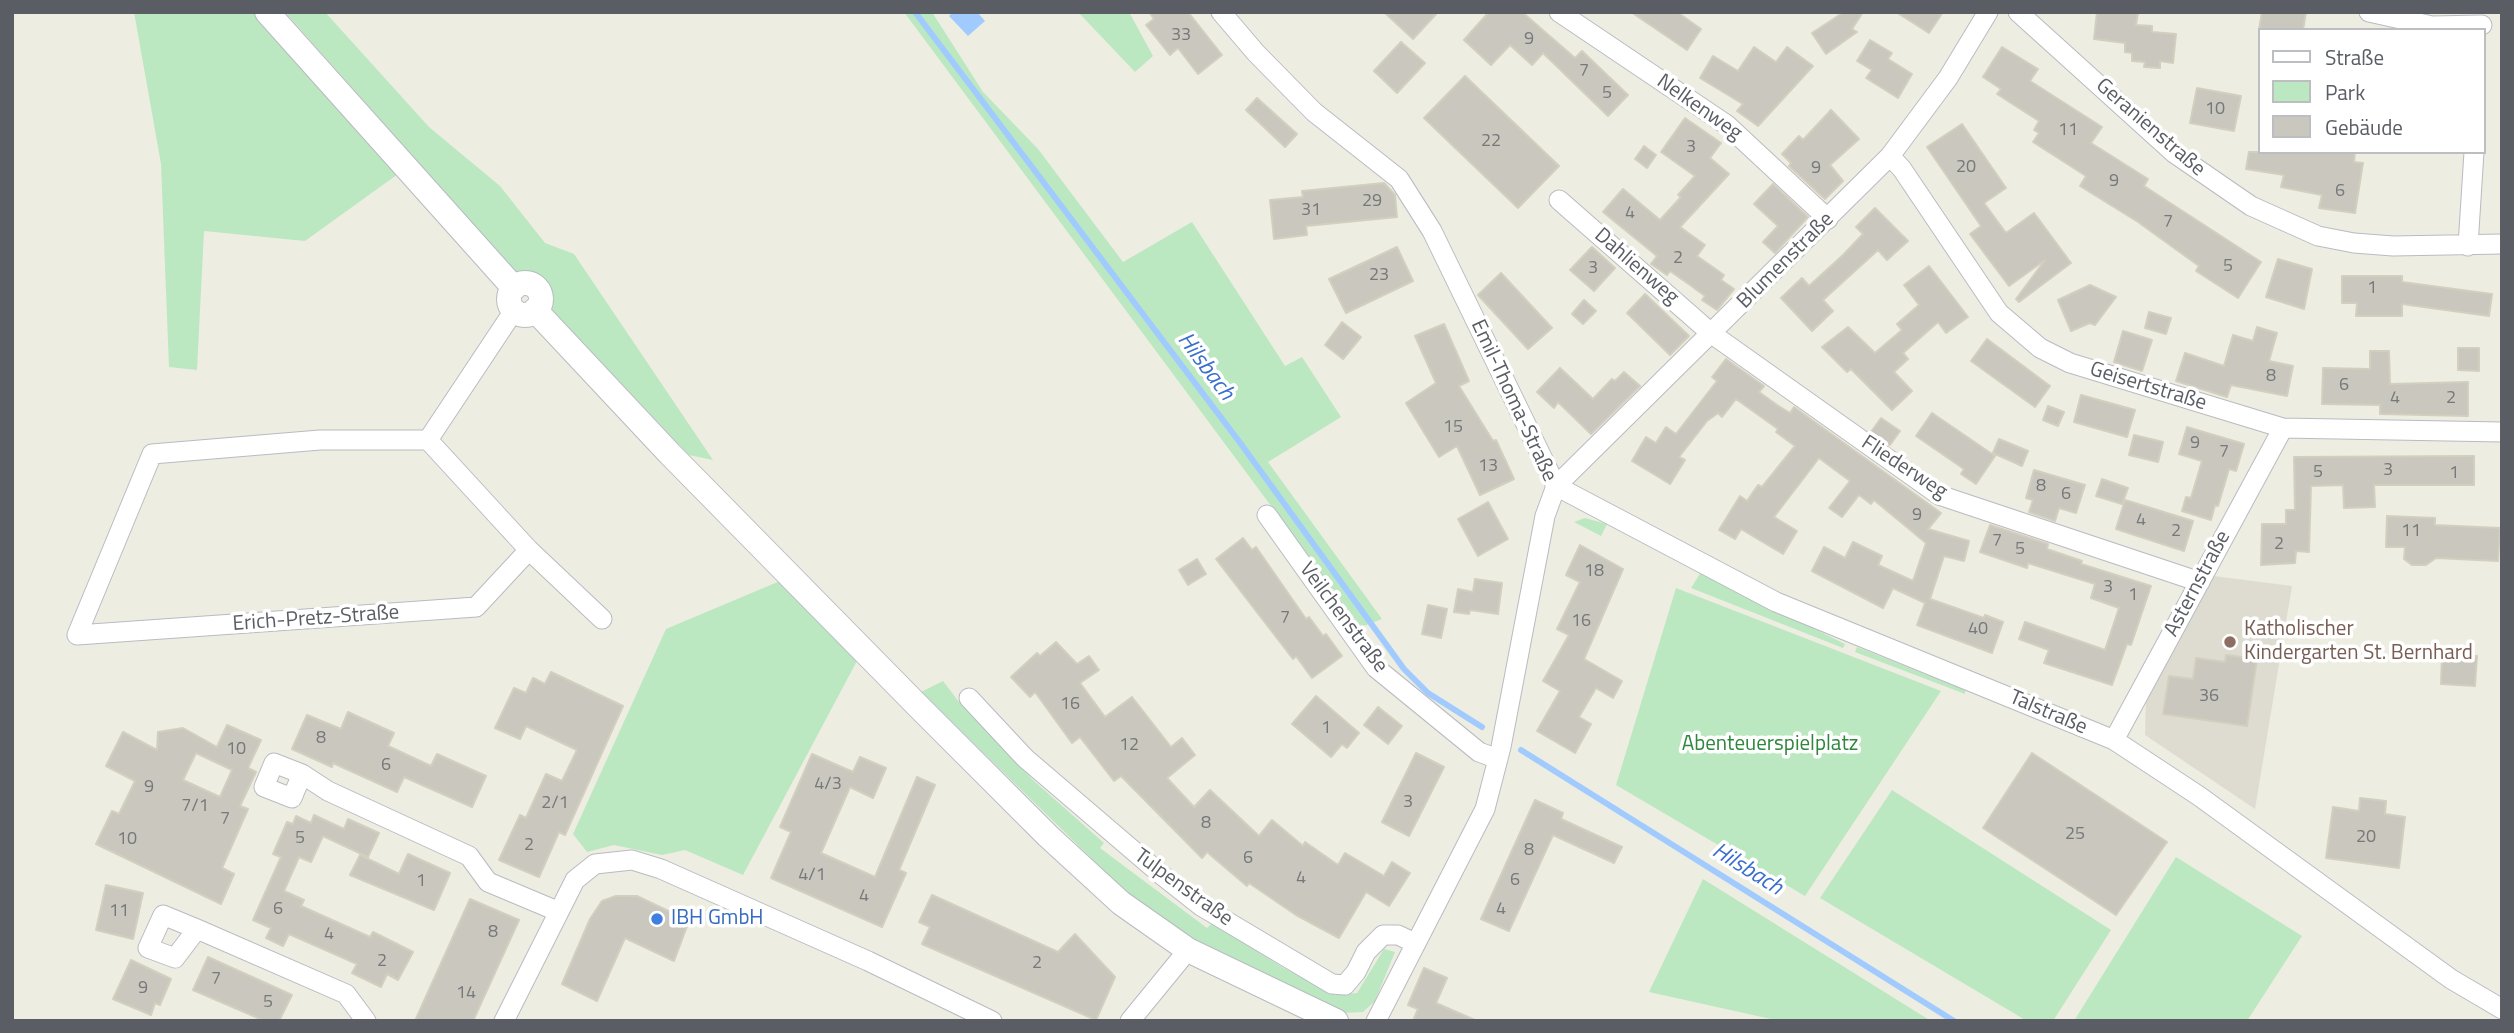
<!DOCTYPE html>
<html>
<head>
<meta charset="utf-8">
<style>
	body { margin:0 }
	#map { position:relative; width:2514px; height:1033px; overflow:hidden; background:#eeede1; font-family:"Titillium Web",sans-serif }
	canvas { display:block }
	.frame { position:absolute; inset:0; border:14px solid #5a5d64; pointer-events:none }
	.legend { position:absolute; left:2258px; top:28px; width:228px; height:126px; box-sizing:border-box; background:#fff; border:2px solid #bdbec1; margin:0; padding:9px 12px; list-style:none; font-size:21px; color:#5a5d64 }
	.legend li { display:flex; align-items:center; gap:14px; height:35px }
	.legend b { width:35px; border:2px solid #bdbec1 }
</style>
</head>
<body>
<div id="map">
<canvas width="2514" height="1033"></canvas>
<div class="frame"></div>
<ul class="legend">
<li><b style="height:9px;background:#fff"></b>Straße</li>
<li><b style="height:19px;background:#bbe8c1"></b>Park</li>
<li><b style="height:19px;background:#c9c7be"></b>Gebäude</li>
</ul>
</div>
<script>
const context = document.querySelector('canvas').getContext('2d');
context.lineJoin = 'round';
function fillPath(path, color) {
  context.fillStyle = color;
  context.fill(path, 'evenodd');
}
function toPath(rows) {
  const path = new Path2D();
  for (const r of rows) {
    if (r.length === 3) {
      path.moveTo(r[0] + r[2], r[1]);
      path.arc(r[0], r[1], r[2], 0, 2 * Math.PI);
      continue;
    }
    path.moveTo(r[0], r[1]);
    for (let i = 2; i < r.length; i += 2) path.lineTo(r[i], r[i + 1]);
  }
  return path;
}
function strokePath(path, color, width, dash) {
  context.strokeStyle = color;
  context.lineWidth = width;
  context.lineCap = dash ? 'butt' : 'round';
  context.setLineDash(dash || []);
  context.stroke(path);
}
function drawText(font, color, halo, rows, align = 'center') {
  context.font = font + ' "Titillium Web",sans-serif';
  context.lineWidth = 7;
  context.setLineDash([]);
  context.textBaseline = 'middle';
  context.strokeStyle = halo;
  context.fillStyle = color;
  for (const [text, x, y, turn = 0] of rows) {
    context.save();
    context.translate(x, y);
    context.rotate((+turn || 0) * Math.PI / 180);
    context.textAlign = isNaN(turn) ? turn : align;
    if (halo) context.strokeText(text, 0, 0);
    context.fillText(text, 0, 0);
    context.restore();
  }
}
fillPath(toPath([
	[2214,576,2292,586,2255,809,2145,735,2146,697]
]), '#dedcd0');
fillPath(toPath([
	[134,12,253,12,398,174,305,241,204,231,197,370,169,367,161,164],
	[285,12,325,12,429,127,500,186,545,243,574,254,713,460,689,455,493,247],
	[904,12,932,12,983,92,1038,149,1123,262,1192,222,1285,366,1302,357,1341,417,1268,462,1382,619,1361,627],
	[1078,12,1129,12,1153,56,1135,72],
	[1585,518,1607,524,1601,536,1574,522],
	[1701,572,1845,644,1843,648,1691,588],
	[780,581,858,659,743,875,685,850,662,855,614,845,587,852,573,834,666,629],
	[1676,588,1941,691,1805,896,1616,785],
	[1857,647,1965,690,1965,694,1855,652],
	[943,681,959,702,1034,781,1104,843,1100,848,1207,928,1213,922,1282,967,1335,995,1357,993,1384,949,1395,952,1375,1001,1363,1012,1342,1013,1191,938,1127,893,921,692],
	[1892,790,2111,930,2053,1021,2027,1021,1820,898],
	[2176,857,2302,936,2247,1021,2074,1021],
	[1703,879,1931,1021,1780,1021,1649,992]
]), '#bbe8c1');
fillPath(toPath([
	[953,12,977,12,985,21,968,36,949,16]
]), '#a1cbff');
strokePath(toPath([
	[915,12,1241,444,1404,669,1428,693,1482,727],
	[1521,750,1954,1021]
]), '#a1cbff', 6);
const building = toPath([
	[1149,12,1188,12,1222,55,1198,74,1178,48,1170,55,1146,25,1154,19,1149,12],
	[1384,12,1438,12,1413,39,1384,12],
	[1489,12,1522,12,1575,58,1582,51,1628,95,1608,116,1543,53,1532,65,1510,45,1491,65,1464,40,1489,12],
	[1631,12,1677,12,1701,29,1687,50,1631,12],
	[1844,12,1863,12,1852,29,1857,32,1826,54,1812,33,1844,12],
	[1896,12,1943,12,1929,33,1896,12],
	[2097,12,2138,12,2136,25,2152,26,2152,32,2176,34,2173,63,2160,61,2160,68,2144,67,2145,62,2132,61,2132,53,2125,52,2125,43,2094,39,2097,12],
	[2262,12,2306,12,2303,30,2259,30,2262,12],
	[1870,40,1892,53,1888,59,1912,74,1898,98,1866,78,1872,70,1857,61,1870,40],
	[1401,42,1425,63,1397,93,1374,71,1401,42],
	[1754,47,1776,62,1787,47,1813,66,1758,126,1737,111,1743,104,1700,78,1713,56,1738,71,1754,47],
	[2002,47,2038,69,2030,81,2102,127,2091,143,2148,179,2144,186,2261,262,2238,298,2196,271,2199,266,2138,222,2080,186,2086,176,2033,142,2039,133,2034,130,2039,121,1997,94,2001,89,1983,77,2002,47],
	[1465,76,1559,166,1518,208,1424,118,1465,76],
	[2197,88,2241,96,2234,131,2190,123,2197,88],
	[1257,98,1297,134,1285,147,1246,110,1257,98],
	[1831,110,1859,139,1830,165,1843,181,1825,199,1789,166,1791,163,1782,154,1799,136,1803,140,1831,110],
	[1685,118,1721,143,1710,158,1729,174,1680,227,1705,245,1697,256,1724,275,1721,280,1734,289,1717,310,1702,300,1705,296,1690,285,1670,271,1667,275,1651,264,1657,256,1603,212,1623,189,1660,220,1681,197,1678,195,1695,176,1661,152,1685,118],
	[1962,124,2006,188,1984,203,2006,233,2034,213,2071,263,2019,302,2016,299,2045,260,2009,286,1970,234,1981,226,1927,147,1962,124],
	[1644,146,1656,155,1647,168,1635,159,1644,146],
	[2249,152,2355,152,2354,162,2363,163,2355,213,2319,208,2322,195,2281,187,2284,175,2246,169,2249,152],
	[1384,183,1395,195,1397,217,1306,226,1307,235,1274,239,1270,200,1303,197,1302,191,1384,183],
	[1773,184,1808,217,1775,253,1763,242,1778,226,1754,204,1773,184],
	[1875,208,1908,241,1887,260,1878,250,1823,300,1833,311,1812,331,1781,298,1802,278,1809,286,1843,255,1863,234,1856,227,1875,208],
	[1397,247,1413,281,1346,313,1329,279,1397,247],
	[1592,247,1615,268,1594,291,1570,270,1592,247],
	[2278,259,2312,269,2304,309,2266,297,2278,259],
	[1929,266,1968,317,1946,333,1938,322,1903,353,1908,359,1894,372,1912,391,1892,410,1851,369,1847,372,1822,347,1848,327,1875,353,1902,330,1897,324,1919,305,1904,285,1929,266],
	[1501,273,1552,328,1528,349,1478,295,1501,273],
	[2342,276,2402,276,2402,282,2492,294,2489,316,2402,304,2402,316,2356,316,2357,303,2342,303,2342,276],
	[2090,285,2116,297,2095,325,2090,323,2071,331,2058,300,2090,285],
	[1645,294,1689,336,1670,355,1627,313,1645,294],
	[1584,300,1596,311,1583,324,1572,314,1584,300],
	[2149,312,2171,318,2166,334,2145,328,2149,312],
	[1342,322,1361,337,1343,359,1325,345,1342,322],
	[1444,324,1469,381,1459,386,1493,441,1496,440,1514,479,1480,495,1457,446,1439,457,1406,403,1436,383,1415,336,1444,324],
	[2257,327,2277,333,2269,361,2293,366,2287,396,2231,385,2227,397,2176,381,2185,353,2224,366,2233,335,2253,341,2257,327],
	[2123,331,2152,340,2142,371,2114,362,2123,331],
	[1987,339,2050,386,2035,407,1971,361,1987,339],
	[2458,348,2479,348,2479,371,2458,370,2458,348],
	[2370,351,2389,351,2390,384,2468,382,2468,416,2380,414,2380,405,2322,404,2323,368,2370,369,2370,351],
	[1726,359,1764,386,1759,392,1777,405,1790,413,1794,407,1941,513,1928,529,1969,541,1964,561,1944,556,1930,599,1984,618,1985,615,2003,622,1992,653,1917,625,1925,603,1893,588,1883,608,1812,571,1824,547,1845,558,1853,542,1882,556,1878,565,1913,581,1926,543,1874,500,1871,504,1859,495,1842,517,1829,508,1850,481,1819,458,1774,517,1797,531,1783,554,1741,529,1735,539,1719,530,1740,496,1747,501,1758,485,1762,487,1795,446,1776,432,1778,429,1736,399,1722,417,1718,413,1707,421,1679,457,1685,460,1670,484,1632,461,1646,437,1656,443,1666,427,1676,434,1717,381,1712,377,1726,359],
	[1560,368,1593,399,1612,379,1615,381,1624,372,1640,386,1591,434,1558,402,1554,408,1537,392,1560,368],
	[2081,395,2135,410,2127,437,2074,422,2081,395],
	[2048,406,2064,412,2058,426,2043,420,2048,406],
	[1932,413,1995,456,1976,484,1961,474,1964,469,1916,436,1932,413],
	[1881,418,1900,431,1890,445,1871,432,1881,418],
	[2187,427,2244,444,2236,471,2229,469,2218,506,2215,505,2211,520,2182,511,2186,497,2191,498,2202,461,2179,454,2187,427],
	[2134,435,2163,442,2158,462,2129,455,2134,435],
	[1999,439,2028,451,2022,466,1993,453,1999,439],
	[2474,456,2474,485,2374,485,2375,507,2344,508,2343,485,2311,486,2309,552,2296,551,2295,563,2261,565,2262,524,2286,524,2286,510,2295,510,2294,457,2474,456],
	[2034,470,2085,485,2076,513,2059,508,2055,521,2029,512,2033,500,2026,498,2034,470],
	[2102,479,2128,488,2122,504,2096,496,2102,479],
	[2125,500,2193,521,2184,551,2116,529,2125,500],
	[1488,502,1508,539,1478,556,1458,519,1488,502],
	[2387,516,2435,518,2435,525,2500,528,2498,561,2436,558,2426,565,2412,565,2404,559,2405,547,2386,547,2387,516],
	[1990,525,2048,544,2047,549,2082,561,2081,564,2151,586,2131,645,2127,644,2112,685,2044,663,2049,650,2019,639,2025,622,2105,650,2119,608,2091,598,2095,584,2028,563,2027,568,1980,552,1990,525],
	[1243,538,1252,550,1256,547,1306,619,1309,617,1323,636,1326,634,1342,656,1312,678,1296,656,1293,659,1216,559,1243,538],
	[1580,545,1623,569,1584,659,1622,681,1613,698,1596,688,1579,717,1591,724,1575,753,1537,731,1560,691,1543,681,1569,635,1557,629,1580,582,1566,575,1580,545],
	[1197,559,1206,574,1188,585,1179,570,1197,559],
	[1475,579,1502,583,1498,614,1470,610,1469,614,1454,612,1458,589,1473,592,1475,579],
	[1428,605,1447,609,1441,638,1422,634,1428,605],
	[1056,642,1077,664,1089,656,1099,670,1080,683,1105,717,1132,697,1171,747,1182,738,1195,755,1167,778,1194,807,1210,790,1259,836,1272,820,1303,846,1305,842,1338,865,1345,853,1384,876,1392,862,1410,873,1389,906,1366,892,1339,938,1296,915,1249,883,1247,886,1207,852,1202,858,1121,776,1114,781,1080,737,1072,743,1035,692,1030,697,1011,677,1037,653,1040,656,1056,642],
	[2226,655,2257,659,2247,726,2163,714,2169,676,2193,679,2196,658,2225,662,2226,655],
	[2442,655,2477,656,2475,686,2441,684,2442,655],
	[551,672,623,706,565,835,559,832,539,877,499,860,520,815,526,818,546,774,562,781,577,750,526,726,520,739,495,728,514,688,526,693,533,678,545,684,551,672],
	[1316,696,1359,733,1347,748,1342,744,1331,757,1292,724,1316,696],
	[1378,707,1402,726,1388,744,1364,725,1378,707],
	[348,712,394,733,388,746,431,766,437,754,486,776,472,807,404,777,397,792,333,763,332,767,292,749,307,715,341,729,348,712],
	[227,725,261,740,248,768,256,772,240,806,248,809,222,868,234,874,221,904,96,844,112,811,119,814,135,781,106,766,123,732,157,750,158,732,183,728,217,747,227,725],
	[196,753,232,770,220,797,183,780,196,753],
	[1416,753,1444,767,1409,836,1382,822,1416,753],
	[2032,753,2167,842,2116,915,1983,828,2032,753],
	[812,754,853,772,860,757,886,768,873,798,850,787,821,853,875,877,917,777,935,785,899,870,906,873,882,927,771,878,791,832,780,827,812,754],
	[2360,798,2386,801,2385,814,2405,817,2399,868,2326,858,2333,807,2359,811,2360,798],
	[1535,800,1563,813,1561,819,1622,847,1614,863,1553,835,1509,931,1481,919,1535,800],
	[314,815,344,829,348,819,379,833,368,857,323,836,311,862,299,857,284,891,304,900,301,906,370,937,373,932,413,952,398,980,387,974,381,987,352,973,357,964,289,934,283,946,266,938,271,928,253,920,281,857,273,854,287,822,293,824,296,816,311,823,314,815],
	[408,854,450,873,434,910,350,875,360,855,399,874,408,854],
	[106,885,143,893,133,939,96,930,106,885],
	[932,895,1058,952,1075,934,1115,977,1096,1020,922,944,930,927,919,922,932,895],
	[616,896,637,896,689,921,674,961,625,938,597,1001,562,984,590,919,602,901,616,896],
	[470,899,519,920,473,1021,415,1021,470,899],
	[208,957,292,995,279,1021,265,1021,193,990,208,957],
	[131,960,171,979,160,1005,155,1003,151,1015,113,999,131,960],
	[1424,968,1447,978,1436,1003,1477,1021,1413,1021,1418,1009,1408,1005,1424,968]
]);
fillPath(building, '#c9c7be');
strokePath(building, '#d3cfbf', 2);
const minor = toPath([
	[1221,12,1256,53,1314,112,1399,179,1432,231,1556,486],
	[1559,12,1727,125,1828,219],
	[2018,12,2174,153,2251,206,2318,236,2354,243,2393,246,2502,244],
	[2369,12,2432,26,2482,25],
	[1890,156,1902,169,1999,313,2040,348,2070,363,2283,428,2502,432],
	[1559,200,1712,334,1939,495,2200,582],
	[2468,246,2474,152],
	[428,440,320,440,152,454,77,635,476,607,529,550],
	[428,440,529,550,602,619],
	[428,440,513,312],
	[1556,486,1776,602,2114,740,2199,796,2451,979,2502,1009],
	[1267,515,1376,668,1479,752,1498,759],
	[969,698,1025,758,1163,876,1201,906,1332,984,1345,985,1356,972,1366,952,1383,935,1398,935,1415,943],
	[2114,740,2283,428],
	[302,774,292,798,264,787,274,763,302,774,328,791,469,856,488,882,557,911],
	[197,929,175,958,148,948,163,915,197,929,346,994,366,1021],
	[504,1021,575,880,595,864,632,860,661,869,868,961,992,1021],
	[1130,1021,1188,950],
	[1376,1021,1485,809,1501,747,1545,516,1556,486,1890,156,1948,78,1988,12]
]);
const tertiary = toPath([
	[267,12,514,288],
	[525,299,16],
	[535,310,670,454,917,705,1048,836,1121,903,1188,950,1336,1021]
]);
strokePath(minor, '#b9bbc2', 21);
strokePath(tertiary, '#b9bbc2', 26);
strokePath(minor, '#fff', 19);
strokePath(tertiary, '#fff', 24);
for (const [x, y, r, color] of [
	[2230,642,7,"#8d6e63"],
	[657,919,7,"#3f7fe0"]
]) {
  const dot = new Path2D();
  dot.arc(x, y, r, 0, 2 * Math.PI);
  context.fillStyle = color;
  context.fill(dot);
  strokePath(dot, '#fff', 2.5);
}
drawText('18px', '#76787a', null, [
	["33",1181,36],
	["9",1529,40],
	["7",1584,72],
	["5",1607,94],
	["10",2215,110],
	["11",2068,131],
	["22",1491,142],
	["3",1691,148],
	["20",1966,168],
	["9",1816,169],
	["9",2114,182],
	["6",2340,192],
	["29",1372,202],
	["31",1311,211],
	["4",1630,214],
	["7",2168,223],
	["2",1678,259],
	["5",2228,267],
	["3",1593,269],
	["23",1379,276],
	["1",2372,289],
	["8",2271,377],
	["6",2344,386],
	["4",2395,399],
	["2",2451,399],
	["15",1453,428],
	["9",2195,444],
	["7",2224,453],
	["13",1488,467],
	["3",2388,471],
	["5",2318,473],
	["1",2454,474],
	["8",2041,487],
	["6",2066,495],
	["9",1917,516],
	["4",2141,521],
	["2",2176,532],
	["11",2411,532],
	["7",1997,542],
	["2",2279,545],
	["5",2020,550],
	["18",1594,572],
	["3",2108,588],
	["1",2133,596],
	["7",1285,619],
	["16",1581,622],
	["40",1978,630],
	["36",2209,697],
	["16",1070,705],
	["1",1326,729],
	["8",321,739],
	["12",1129,746],
	["10",236,750],
	["6",386,766],
	["4/3",828,785],
	["9",149,788],
	["3",1408,803],
	["2/1",555,804],
	["7/1",195,807],
	["7",225,820],
	["8",1206,824],
	["25",2075,835],
	["20",2366,838],
	["5",300,839],
	["10",127,840],
	["2",529,846],
	["8",1529,851],
	["6",1248,859],
	["4/1",812,876],
	["4",1301,879],
	["6",1515,881],
	["1",421,882],
	["4",864,897],
	["6",278,910],
	["4",1501,910],
	["11",119,912],
	["8",493,933],
	["4",329,935],
	["2",382,962],
	["2",1037,964],
	["7",216,980],
	["9",143,989],
	["14",466,994],
	["5",268,1003]
]);
drawText('21px', '#5a5d64', '#fff', [
	["Nelkenweg",1699,108,35],
	["Geranienstraße",2150,128,41],
	["Blumenstraße",1786,261,-45],
	["Dahlienweg",1636,267,41],
	["Geisertstraße",2148,387,17],
	["Emil-Thoma-Straße",1513,401,65],
	["Fliederweg",1904,468,33],
	["Asternstraße",2198,584,-62],
	["Veilchenstraße",1343,618,53],
	["Erich-Pretz-Straße",316,619,-4],
	["Talstraße",2048,713,23],
	["Tulpenstraße",1183,888,36]
]);
drawText('21px', '#785e54', '#fff', [
	["Katholischer",2244,630],
	["Kindergarten St. Bernhard",2244,654]
], 'left');
drawText('21px', '#2e873d', '#fff', [
	["Abenteuerspielplatz",1770,745]
]);
drawText('21px', '#366cbe', '#fff', [
	["IBH GmbH",671,919]
], 'left');
drawText('italic 23px', '#3a6fcc', '#fff', [
	["Hilsbach",1205,367,53],
	["Hilsbach",1747,870,32]
]);
</script>
</body>
</html>
